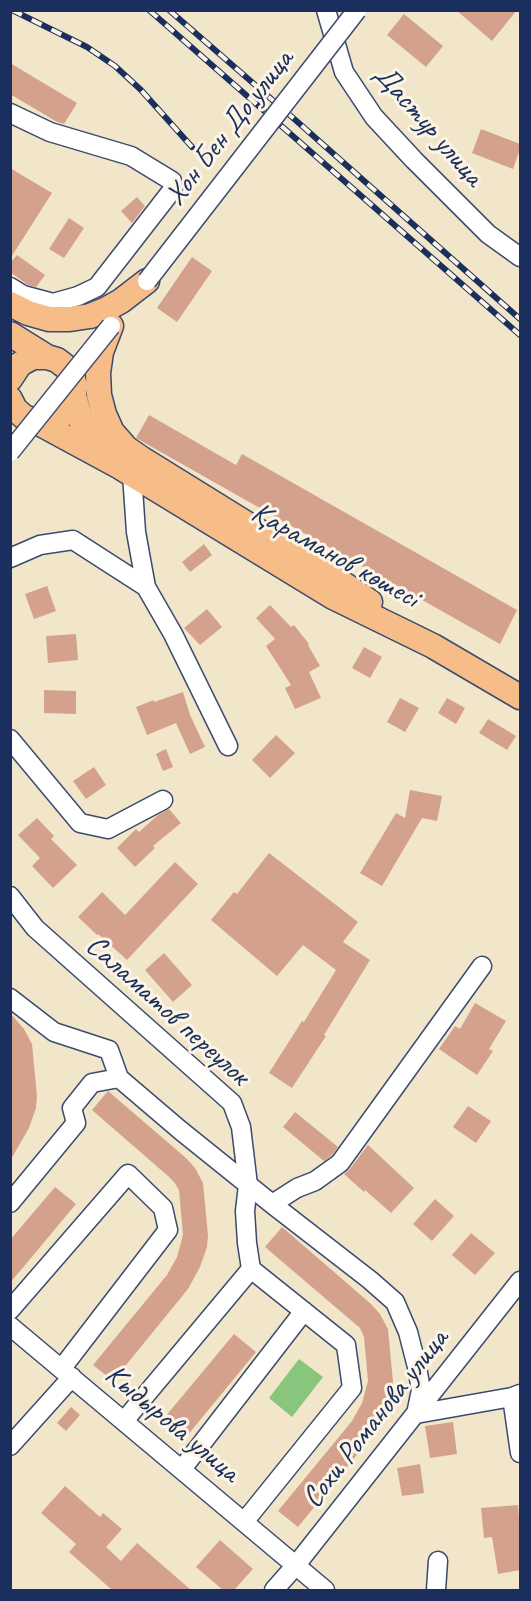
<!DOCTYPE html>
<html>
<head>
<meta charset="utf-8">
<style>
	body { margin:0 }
	#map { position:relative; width:531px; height:1601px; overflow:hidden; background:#f1e6ca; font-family:Caveat,sans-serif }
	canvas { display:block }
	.frame { position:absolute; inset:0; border:12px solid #1b2f5e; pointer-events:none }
</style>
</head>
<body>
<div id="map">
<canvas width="531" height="1601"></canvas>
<div class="frame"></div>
</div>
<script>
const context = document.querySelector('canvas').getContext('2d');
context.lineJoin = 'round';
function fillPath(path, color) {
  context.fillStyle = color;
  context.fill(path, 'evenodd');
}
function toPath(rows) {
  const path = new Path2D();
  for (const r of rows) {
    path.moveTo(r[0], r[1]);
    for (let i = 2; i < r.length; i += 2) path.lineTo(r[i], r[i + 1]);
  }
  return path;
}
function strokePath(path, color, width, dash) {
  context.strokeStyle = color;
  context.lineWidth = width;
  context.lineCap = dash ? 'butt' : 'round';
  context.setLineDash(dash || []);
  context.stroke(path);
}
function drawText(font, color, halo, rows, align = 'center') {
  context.font = font + ' Caveat,sans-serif';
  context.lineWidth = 6;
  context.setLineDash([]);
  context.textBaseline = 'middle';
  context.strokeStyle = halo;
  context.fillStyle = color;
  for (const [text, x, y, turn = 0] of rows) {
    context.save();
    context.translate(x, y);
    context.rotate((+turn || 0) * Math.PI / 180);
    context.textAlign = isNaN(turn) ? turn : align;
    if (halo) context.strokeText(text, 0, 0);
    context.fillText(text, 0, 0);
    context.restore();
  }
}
fillPath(toPath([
	[299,1359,323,1377,292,1417,269,1398]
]), '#88c67d');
fillPath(toPath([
	[456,10,517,10,492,41],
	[404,14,443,46,426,67,387,35],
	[10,63,77,103,64,124,57,122,10,94],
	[481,129,520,144,520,149,513,169,472,153],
	[10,168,52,193,10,259],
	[137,197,145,206,132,223,121,211],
	[69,218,84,228,64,258,49,249],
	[17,255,45,275,36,287,28,285,10,272,10,263],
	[192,257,212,271,177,322,157,308],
	[149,415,236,465,242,454,517,610,500,644,136,438],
	[204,544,212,555,190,572,182,562],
	[47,586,56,611,34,619,25,594],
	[270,605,291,627,294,625,309,644,308,645,320,666,309,672,321,698,295,709,285,688,291,685,266,646,275,639,256,618],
	[207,609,222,627,200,645,184,628],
	[76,634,78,660,48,663,46,636],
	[364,647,382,657,370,678,352,668],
	[44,690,76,691,76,714,44,713],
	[183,692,190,715,205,747,190,754,176,723,147,735,136,707,154,700,154,702],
	[400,698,419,708,405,732,387,722],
	[447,698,465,708,456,724,438,713],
	[488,719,516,736,507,750,479,733],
	[276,735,295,753,270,778,252,760],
	[166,749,173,767,163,771,156,754],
	[94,767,106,785,86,799,73,781],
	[410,790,442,796,437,821,422,818,382,886,360,873,396,813,405,818],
	[169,809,181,823,153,846,155,848,135,867,117,848,136,829,139,832,158,815],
	[37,818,54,836,51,839,77,865,53,888,32,866,40,858,18,835],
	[269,853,358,922,343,942,370,960,324,1035,326,1036,292,1088,269,1073,302,1021,304,1022,336,970,303,945,277,976,211,920,234,892,237,894],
	[175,862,198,884,127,960,98,934,97,935,78,917,102,892,125,915],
	[164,953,192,985,173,1002,145,970],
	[475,1003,506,1021,489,1049,493,1051,477,1075,439,1049,455,1026,460,1029],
	[10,1013,24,1029,32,1044,37,1096,36,1108,29,1128,10,1161,12,1095],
	[108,1091,186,1158,195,1168,203,1183,208,1235,207,1247,200,1267,188,1289,113,1381,93,1365,167,1275,177,1257,183,1235,179,1190,174,1182,168,1176,92,1110],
	[468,1106,491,1121,476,1143,453,1127],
	[295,1112,338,1147,332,1155,324,1161,283,1127],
	[368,1145,414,1188,391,1213,365,1190,364,1192,344,1174,349,1170],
	[55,1187,76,1204,10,1283,10,1240],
	[435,1199,454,1216,432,1241,413,1224],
	[282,1227,371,1304,380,1314,388,1329,393,1382,392,1394,385,1413,373,1435,298,1527,278,1511,352,1421,362,1403,368,1381,364,1337,360,1328,265,1247],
	[471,1233,495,1253,475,1275,452,1255],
	[234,1334,256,1352,182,1442,160,1423],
	[71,1407,80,1415,66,1431,57,1423],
	[453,1422,457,1454,430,1458,425,1426],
	[420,1464,424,1493,402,1496,397,1468],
	[65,1486,100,1517,103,1513,122,1529,106,1547,121,1561,137,1543,191,1590,112,1590,69,1552,76,1544,41,1513],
	[518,1505,520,1529,520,1570,498,1574,492,1537,484,1538,481,1508],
	[220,1540,253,1569,234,1590,223,1590,196,1567]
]), '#d4a28c');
const minor = toPath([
	[326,10,344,72,374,117,414,160,488,234,520,257],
	[10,113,50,132,131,156,172,181,173,189,97,287,78,296,53,303,23,295,10,287],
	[132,474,136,532,146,587,173,634,228,746],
	[10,558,40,545,73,540,146,587],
	[10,739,80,823,108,829,163,800],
	[10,896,35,928,232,1103,241,1127,248,1185,245,1211,247,1243,251,1269,346,1345,352,1388,244,1522],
	[10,998,54,1032,109,1050,119,1078,180,1130,272,1204,370,1280,395,1302,408,1332,417,1367,421,1390,416,1414,512,1397,520,1394],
	[10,1203,76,1123,72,1108,92,1083,119,1078],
	[272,1204,297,1188,315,1181,340,1163,482,966],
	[10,1310,128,1174,163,1208,168,1230,62,1368],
	[10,1326,325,1590],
	[512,1397,520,1453],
	[124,1421,251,1269],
	[10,1446,72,1377],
	[182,1469,304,1311],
	[274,1590,296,1565,520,1281],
	[436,1590,438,1561]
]);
const major = toPath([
	[10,304,28,313,49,319,70,319,90,316,105,310,121,301,147,281],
	[111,326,101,352,98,373,99,395,104,414,112,432,126,448,142,459,342,583,370,602],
	[10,334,47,357],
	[10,379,20,364,33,357,47,357,57,360,66,367,72,375,75,386,74,396,82,424,97,446,105,453],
	[10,399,15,409,24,417,35,421,45,422,55,419,64,414,70,406,74,396],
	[35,421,120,467,333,597,433,646,520,697]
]);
strokePath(minor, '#3b4a6e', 21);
strokePath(major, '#3b4a6e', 27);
strokePath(minor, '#fff', 18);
strokePath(major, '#f7bd88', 24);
const rail = toPath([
	[12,10,87,47,115,66,141,90,192,147],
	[149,10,520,335],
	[169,10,292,117,520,319]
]);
strokePath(rail, '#1b2f5e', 6);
strokePath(rail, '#fcf5e5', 4, [11]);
const minorBridge = toPath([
	[147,281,357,10],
	[10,452,111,326]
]);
strokePath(minorBridge, '#3b4a6e', 21, []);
strokePath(minorBridge, '#fff', 18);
drawText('30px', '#1b2f5e', '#fcf5e5', [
	["Дастур улица",428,126,49],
	["Хон Бен До улица",230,128,-52],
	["Қараманов көшесі",335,556,29],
	["Саламатов переулок",167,1011,42],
	["Сохи Романова улица",376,1419,-52],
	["Кыдырова улица",172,1424,40]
]);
</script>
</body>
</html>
